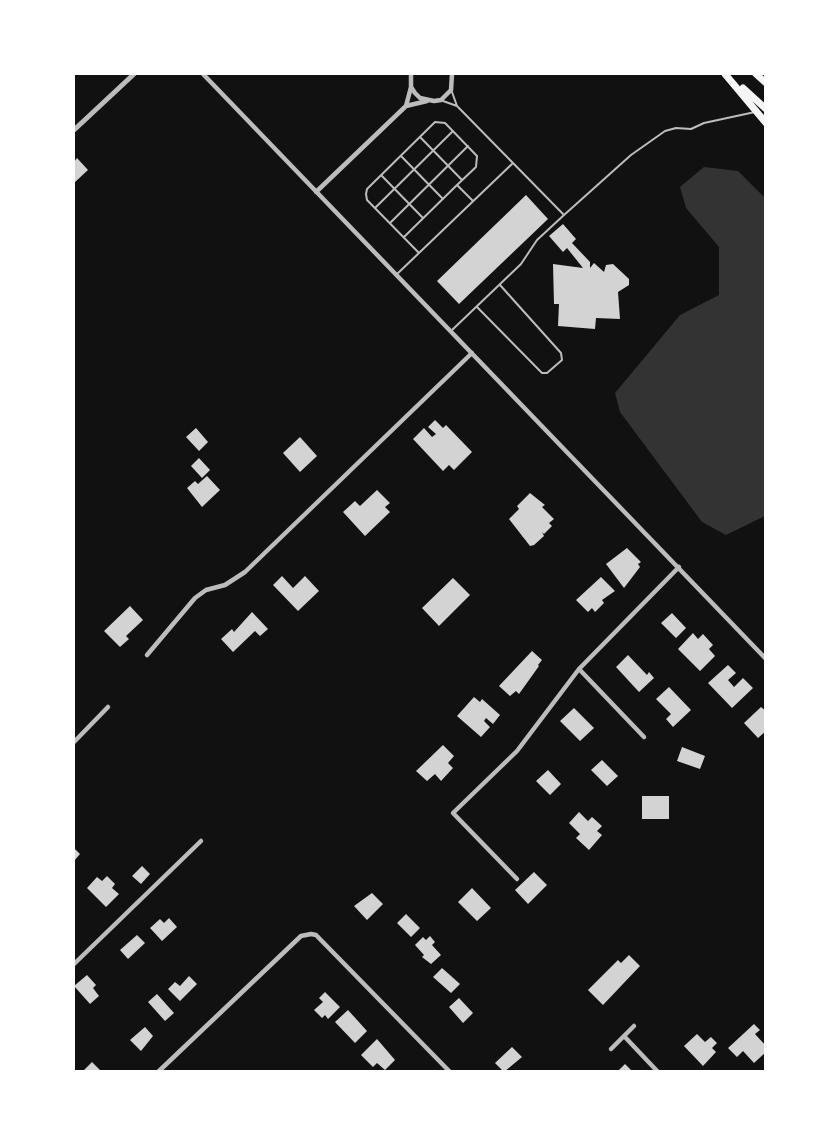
<!DOCTYPE html>
<html>
<head>
<meta charset="utf-8">
<style>
	body { margin:0 }
	#map { position:relative; width:839px; height:1145px; overflow:hidden; background:#111; font-family:"DM Sans",sans-serif }
	canvas { display:block }
	.frame { position:absolute; inset:0; border:75px solid #fff; pointer-events:none }
</style>
</head>
<body>
<div id="map">
<canvas width="839" height="1145"></canvas>
<div class="frame"></div>
</div>
<script>
const context = document.querySelector('canvas').getContext('2d');
context.lineJoin = 'round';
function fillPath(path, color) {
  context.fillStyle = color;
  context.fill(path, 'evenodd');
}
function toPath(rows) {
  const path = new Path2D();
  for (const r of rows) {
    path.moveTo(r[0], r[1]);
    for (let i = 2; i < r.length; i += 2) path.lineTo(r[i], r[i + 1]);
  }
  return path;
}
function strokePath(path, color, width, dash) {
  context.strokeStyle = color;
  context.lineWidth = width;
  context.lineCap = dash ? 'butt' : 'round';
  context.setLineDash(dash || []);
  context.stroke(path);
}
fillPath(toPath([
	[704,167,738,171,765,198,765,516,726,535,702,522,620,412,615,393,680,315,719,295,719,247,686,208,680,187]
]), '#333');
fillPath(toPath([
	[77,158,88,170,74,183,74,162],
	[526,195,548,219,459,304,437,281],
	[563,224,576,239,572,243,590,262,590,268,594,263,604,272,606,265,613,264,629,279,629,285,618,292,620,319,596,318,595,329,558,326,559,304,554,304,553,264,583,268,567,248,563,252,549,236],
	[435,420,443,428,446,425,472,452,454,470,449,465,443,471,413,439,424,428,432,437,436,434,428,427],
	[196,428,208,442,199,451,186,437],
	[300,437,317,456,300,472,283,453],
	[199,458,210,470,202,478,191,466],
	[207,476,220,490,202,507,187,488,195,481,198,484],
	[377,490,390,503,385,507,390,512,365,536,343,512,355,501,360,506],
	[530,493,545,505,542,507,554,519,549,523,552,526,544,534,542,532,544,536,534,545,530,546,509,519,519,509,517,506],
	[627,548,641,562,638,564,640,567,624,588,606,564],
	[282,576,293,588,305,576,319,591,298,611,273,585],
	[601,577,615,591,602,600,604,603,595,612,592,608,588,612,576,600],
	[453,578,470,595,439,626,422,608],
	[130,606,143,620,126,636,129,639,120,647,104,631],
	[252,612,268,629,260,636,255,631,233,652,221,639,232,629,234,632],
	[672,613,686,628,676,638,661,623],
	[693,633,698,639,703,634,713,645,709,649,715,656,700,671,678,649],
	[532,651,542,660,538,665,539,666,519,694,516,691,510,696,499,686],
	[628,655,647,675,649,672,654,678,639,692,616,667],
	[728,665,736,673,728,680,734,687,743,678,753,688,732,708,708,683],
	[669,687,691,710,673,727,666,719,671,714,656,699],
	[474,697,480,702,482,699,500,715,493,724,486,718,484,721,490,727,481,737,457,716],
	[761,707,766,711,766,731,758,738,744,723],
	[574,708,594,728,580,741,560,721],
	[443,745,454,756,448,763,453,768,441,781,435,774,427,781,416,771],
	[682,747,705,756,700,769,677,761],
	[602,760,618,776,607,786,591,770],
	[548,770,561,784,550,795,536,781],
	[642,796,669,796,669,819,642,819],
	[579,812,588,821,592,817,602,826,597,831,602,835,589,850,576,838,580,834,569,823],
	[74,848,80,854,74,861],
	[142,866,150,874,141,884,132,876],
	[534,872,547,885,528,904,515,890],
	[107,876,115,884,112,888,119,894,106,907,87,888,97,877,102,881],
	[472,888,491,908,477,921,458,902],
	[372,893,383,904,367,920,354,906],
	[406,914,420,928,411,937,397,923],
	[169,918,177,927,162,941,150,928,160,919,164,923],
	[137,935,145,943,128,959,120,950],
	[430,936,435,942,432,945,441,955,431,964,422,957,424,955,415,945,423,937,426,940],
	[629,955,640,966,603,1005,588,990,618,960,621,963],
	[442,968,460,984,451,993,433,977],
	[87,975,96,985,93,988,99,996,90,1004,74,986],
	[189,976,197,984,180,1001,168,989,175,982,180,986],
	[325,992,340,1007,328,1019,325,1015,322,1018,314,1010,323,1002,319,998],
	[157,994,174,1013,165,1021,148,1002],
	[459,998,473,1013,463,1023,449,1007],
	[348,1010,367,1031,355,1043,335,1022],
	[754,1024,760,1030,755,1034,766,1046,766,1052,754,1063,743,1051,737,1057,728,1048],
	[145,1027,153,1036,141,1051,130,1040],
	[697,1034,705,1042,711,1037,717,1043,712,1048,716,1052,703,1066,684,1046],
	[377,1039,395,1060,385,1070,377,1063,373,1067,361,1055],
	[512,1047,522,1057,504,1072,495,1063],
	[92,1062,102,1072,82,1072],
	[625,1064,633,1072,617,1072]
]), '#d3d3d3');
strokePath(toPath([
	[452,92,457,106],
	[443,101,457,106,564,215,537,240,521,264,451,331],
	[420,137,462,180],
	[401,156,443,199],
	[381,175,423,218],
	[376,207,453,131],
	[564,215,631,155,665,131,676,128,691,129,704,123,755,112],
	[391,222,468,146],
	[404,237,457,185],
	[419,253,367,200,366,194,367,189,435,122,445,123,477,156,476,167,457,185,473,201],
	[396,275,513,163],
	[477,307,542,373,547,373,562,360,561,353,500,285]
]), '#bcbcbc', 2);
strokePath(toPath([
	[203,74,766,659],
	[411,74,411,87,415,93,420,98,434,101,441,100,451,90,452,74],
	[406,106,427,101],
	[316,192,406,106,411,87],
	[147,655,195,598,206,590,225,585,245,572,472,353],
	[579,669,644,737],
	[74,742,108,707],
	[517,879,453,813,517,751,579,669,679,567],
	[74,964,201,841],
	[624,1036,658,1072],
	[611,1049,634,1026],
	[158,1072,301,936,311,934,316,935,450,1072]
]), '#bcbcbc', 4.5);
strokePath(toPath([
	[74,130,134,74]
]), '#bcbcbc', 5);
strokePath(toPath([
	[725,74,766,123],
	[756,74,766,83],
	[743,88,766,109]
]), '#f5f5f5', 7);
</script>
</body>
</html>
